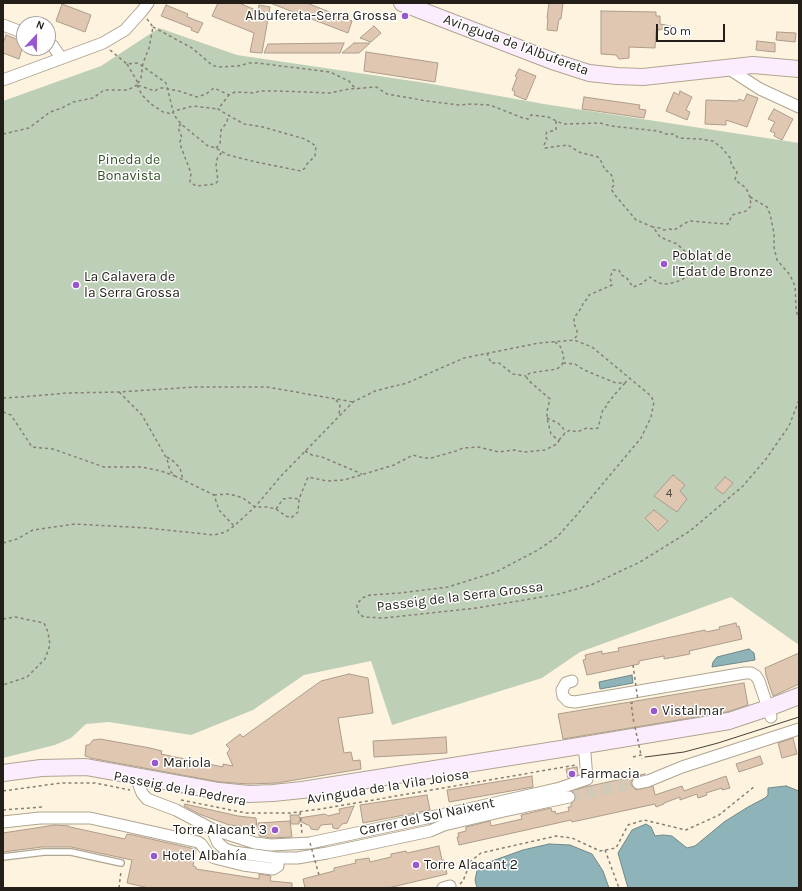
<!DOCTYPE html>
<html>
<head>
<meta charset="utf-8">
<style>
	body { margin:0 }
	#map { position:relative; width:802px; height:891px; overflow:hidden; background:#fef3df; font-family:Karla,sans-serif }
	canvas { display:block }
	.frame { position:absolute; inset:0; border:4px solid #231f18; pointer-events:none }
	.north { position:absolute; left:16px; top:16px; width:40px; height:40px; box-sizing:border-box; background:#fff; border:1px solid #a7a5a3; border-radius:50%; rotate:22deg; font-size:11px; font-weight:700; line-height:16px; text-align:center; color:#231f18 }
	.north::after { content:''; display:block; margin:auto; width:14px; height:18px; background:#9857cd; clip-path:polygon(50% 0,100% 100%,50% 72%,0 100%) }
	.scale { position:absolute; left:656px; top:24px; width:69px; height:18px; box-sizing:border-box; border:2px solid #231f18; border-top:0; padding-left:5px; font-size:12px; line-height:14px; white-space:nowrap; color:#231f18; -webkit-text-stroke:3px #fff; paint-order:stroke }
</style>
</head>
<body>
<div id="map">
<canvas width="802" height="891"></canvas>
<div class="frame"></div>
<div class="north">N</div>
<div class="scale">50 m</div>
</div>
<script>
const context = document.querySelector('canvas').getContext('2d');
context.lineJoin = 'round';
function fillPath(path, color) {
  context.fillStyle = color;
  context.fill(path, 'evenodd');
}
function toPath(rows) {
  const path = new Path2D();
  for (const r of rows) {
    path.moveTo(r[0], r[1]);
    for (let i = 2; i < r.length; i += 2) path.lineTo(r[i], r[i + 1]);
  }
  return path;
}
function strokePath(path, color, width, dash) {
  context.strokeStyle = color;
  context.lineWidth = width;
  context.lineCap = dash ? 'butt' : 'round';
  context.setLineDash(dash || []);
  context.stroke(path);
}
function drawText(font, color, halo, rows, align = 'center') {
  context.font = font + ' Karla,sans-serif';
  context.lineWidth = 3;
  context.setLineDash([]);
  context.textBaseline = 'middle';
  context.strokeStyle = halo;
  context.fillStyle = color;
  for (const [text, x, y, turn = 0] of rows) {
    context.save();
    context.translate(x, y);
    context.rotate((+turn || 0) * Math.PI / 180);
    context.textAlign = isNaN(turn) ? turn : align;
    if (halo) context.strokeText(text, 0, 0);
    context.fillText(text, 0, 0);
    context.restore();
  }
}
fillPath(toPath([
	[159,28,237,55,426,83,544,104,799,143,799,645,731,597,580,652,542,678,392,725,371,661,304,675,253,710,191,735,109,722,86,724,71,738,55,745,3,758,3,101,101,66]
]), '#becfb8');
const water = toPath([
	[749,649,754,653,755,660,712,667,713,662,717,657,749,649],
	[632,675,633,683,600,689,599,682,632,675],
	[786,786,799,791,799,888,628,888,618,853,632,830,646,824,651,827,655,836,663,835,672,836,687,848,695,846,724,822,748,807,765,798,768,795,768,788,786,786],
	[549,844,570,845,592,854,603,871,609,888,477,888,475,880,478,866,523,850,549,844]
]);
fillPath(water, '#8eb4ba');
strokePath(water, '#6e8789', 1);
const building = toPath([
	[218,3,239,3,258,11,259,5,270,7,262,53,250,52,254,33,212,16,218,3],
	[270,3,307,3,352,21,348,33,270,3],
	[549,3,563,3,561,19,559,19,557,31,547,30,548,18,547,18,549,3],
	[62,4,91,15,85,32,56,21,62,4],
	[166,5,188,14,187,17,203,23,198,33,191,30,192,28,161,16,166,5],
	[601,11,656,12,656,16,660,16,660,24,671,26,656,31,655,48,629,47,629,58,619,59,616,55,601,54,601,11],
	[374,26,381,33,371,42,360,38,374,26],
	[777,32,796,33,795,42,776,40,777,32],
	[6,35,24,42,19,59,3,53,3,44,6,35],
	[757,41,775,43,775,52,756,50,757,41],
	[344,43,340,53,264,53,268,44,344,43],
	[354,43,370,43,359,53,342,53,354,43],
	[366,52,438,63,435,82,364,71,366,52],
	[519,69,536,76,526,100,514,95,515,92,512,90,517,77,515,76,519,69],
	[680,91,692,97,686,110,690,112,687,120,666,111,674,92,679,95,680,91],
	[747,94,758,98,747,127,726,120,726,125,705,124,706,100,738,101,739,99,744,101,747,94],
	[584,97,640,105,639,109,646,110,644,118,582,109,584,97],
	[774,109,793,119,782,140,774,136,775,133,770,131,775,122,768,119,774,109],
	[673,475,685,485,680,491,687,499,677,512,654,496,673,475],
	[725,477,733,483,723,494,715,488,725,477],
	[654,510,668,521,658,531,645,518,654,510],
	[736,623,737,627,739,626,742,639,689,651,690,654,664,659,664,656,639,661,639,664,587,675,583,660,586,659,585,655,602,651,602,654,619,651,618,648,705,630,706,632,720,629,719,627,736,623],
	[799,653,799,684,773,696,766,675,765,668,799,653],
	[349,674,368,678,373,713,338,718,344,753,351,752,353,761,360,760,361,769,277,783,249,784,220,782,90,758,89,757,85,756,86,745,89,745,93,740,100,739,150,748,162,751,161,754,223,767,223,764,233,766,227,753,230,749,226,745,240,734,243,737,321,681,349,674],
	[744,683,748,705,727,712,563,739,558,714,744,683],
	[446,737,447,753,374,757,373,741,446,737],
	[793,738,797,754,782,758,778,743,793,738],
	[760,756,763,764,739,772,736,764,760,756],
	[577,767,578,775,568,778,566,769,577,767],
	[645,774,634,778,631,781,631,785,636,790,653,786,655,795,682,786,684,791,726,776,730,788,722,790,722,788,706,793,707,795,698,798,697,794,680,800,680,797,664,803,664,804,656,807,655,804,572,822,571,820,459,845,457,837,459,837,458,833,466,831,466,827,490,821,491,826,500,824,522,819,521,815,551,808,552,812,555,811,556,814,569,811,568,807,571,807,571,804,576,799,576,795,573,791,585,787,645,774],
	[532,776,533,787,449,802,447,790,532,776],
	[427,795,430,810,363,823,360,805,427,795],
	[185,804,238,816,256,818,257,828,229,825,199,814,184,806,185,804],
	[354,806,347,823,342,824,338,829,333,828,332,824,321,825,318,830,311,829,310,826,299,821,299,824,291,824,290,815,299,815,299,818,325,814,328,816,340,813,339,809,354,806],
	[290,821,292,837,271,838,259,836,258,823,290,821],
	[55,825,69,826,70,827,125,839,127,834,133,835,195,849,196,849,193,866,196,867,196,869,259,879,259,874,271,876,270,881,292,883,292,888,149,888,127,883,132,860,71,847,42,847,3,852,3,833,55,825],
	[439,846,442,860,444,860,447,874,388,888,305,888,303,879,334,871,334,868,356,863,355,860,369,858,370,862,391,857,391,854,406,851,407,853,439,846]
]);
fillPath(building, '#e0c7b1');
strokePath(building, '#ac9c8c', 1);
strokePath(toPath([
	[569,797,638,783]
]), '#d2c9b7', 11, [11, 5.5]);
const lane = toPath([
	[3,857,44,852,71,852,121,863]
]);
const street = toPath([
	[3,25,24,33],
	[48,43,53,46,61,58],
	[726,67,760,89,799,107],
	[3,80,103,43,125,30,142,11,148,3],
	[572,681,566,683,562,690,563,696,568,701,575,702,745,673,751,673,756,676,759,681,771,717],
	[638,783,648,781,682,767,799,729],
	[139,785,142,793,147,799,176,810,212,829,218,843,225,849,234,852,276,858,297,858,327,853,430,831,444,825,504,811,569,797],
	[3,822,40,818,90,818,198,842,201,844,209,855,215,858,243,865,273,869,278,866,278,862,276,858],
	[212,829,255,843,271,845,310,843,473,808,560,788,587,779,585,754,580,746],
	[443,888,450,886]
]);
const secondary = toPath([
	[402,3,555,62,589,73,617,76,643,77,753,65,799,69],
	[3,773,41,768,86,767,219,791,249,794,273,793,302,790,561,749,729,721,768,708,799,696]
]);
strokePath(lane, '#afa591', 8);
strokePath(street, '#afa591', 13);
strokePath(secondary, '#afa591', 18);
strokePath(toPath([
	[147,19,153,27,149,48,143,63,141,78,137,85,155,91,159,88,163,88,179,91,197,97,206,94,214,88,229,95,235,92,255,93,259,91,279,91,330,93,349,89,376,87,387,94,427,101,459,105,472,104,490,105,523,118,528,119,531,115,548,117,563,124,600,123,611,126,658,131,666,134,675,134,678,138,700,139,713,141,722,148,731,159,731,164,737,172,735,180,746,188,750,197,751,206,746,211,732,215,728,224,689,221,674,230,669,229,664,230,660,228,653,227],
	[153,27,192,48,212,65,218,67,238,66,249,63,257,63,330,72,349,81,353,86,358,89],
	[110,50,127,64,138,63,166,83,174,115,181,124,208,146,216,148,228,155,256,162,301,171,305,168,307,164,315,156,316,146,305,139,263,127,244,124,228,115,218,109,229,95],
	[127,64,137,81,137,85,142,95,151,104,163,112,172,114,174,111,193,106,218,109],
	[556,121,556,130,547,132,545,136,547,139,544,145,545,148,568,145,579,152,598,157,603,164,604,169,610,173,612,176,614,185,611,189,615,195,636,220,653,227,660,237,677,244,688,254,687,257,692,260,692,267,690,272,685,278,676,282,668,284,658,283,650,277,641,284,633,287,626,277,621,275,619,270,613,270,610,278,612,285,589,295,588,298,583,303,582,307,574,318,574,324,577,330,577,335,574,340],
	[181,124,178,127,182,138,180,141,181,147,191,173,190,182,196,186,215,184,218,181,216,166,217,159,222,152],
	[3,134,29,128,50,112,62,108,73,102,93,98,104,90,128,90,137,85],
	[216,148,220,144,221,130,227,122,228,116],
	[750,197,767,207,770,214,774,233,774,247,777,260,790,275,795,286,796,307,797,314,799,315],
	[487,353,491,363,499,363,513,374,526,376],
	[563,363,575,364,584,370,616,383,625,383,628,379],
	[119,392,142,415,167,459,170,471,175,476,214,495,219,510,234,526],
	[3,398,22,397,67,393,119,392,195,387,267,387,353,402],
	[336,400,340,405,339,415],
	[3,412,11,415,32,447,53,449,104,467,142,467,161,471,175,476],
	[547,418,558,423,563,428,565,433],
	[559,440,565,433,570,430,577,432,587,428,594,429,598,428,603,409,606,407,606,404,609,402,615,394,625,383],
	[305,451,312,455,322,457,362,474],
	[167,457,172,460,180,468,183,480],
	[214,495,229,494,237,496,243,498,255,507,267,507,276,509,286,516,291,518,298,512,299,499,308,477,327,481,344,480,394,465,413,455,424,458,431,458,456,451,463,448,478,447,499,452,514,450,524,452,545,450,557,444,559,441,551,434,547,418,547,411,550,399,528,380,526,376,530,373,557,369,562,365,564,356,560,346,555,342],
	[276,509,283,499,291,498,299,499],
	[3,543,17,539,33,530,75,524,147,528,214,535,226,532,234,526,255,507,281,476,353,402,375,391,407,383,464,358,539,343,574,340,592,347,651,396,654,402,651,417,641,438,575,517,557,537,538,550,496,572,448,587,400,593,370,595,362,598,357,604,357,607,359,614,364,617,384,618,477,608,559,594,591,585,640,562,690,531,743,486,766,459,789,426,799,400],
	[3,619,15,617,44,623,48,632,50,645,45,659,27,677,3,685],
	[633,703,631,703,634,724],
	[633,757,641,755,642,759],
	[3,791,61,783,95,783,130,790],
	[181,800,246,813,290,813,321,809,576,765],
	[3,810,42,807],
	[300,812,302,834],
	[605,850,619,888],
	[460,884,463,881,471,861,481,853,556,836,572,838,600,851,616,848,628,825,644,820,686,830,719,815,755,786],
	[119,888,121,871]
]), '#867f72', 1.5, [3, 3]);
strokePath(lane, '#fff', 5.5);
strokePath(street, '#fff', 11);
strokePath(secondary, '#fbedfe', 16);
strokePath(toPath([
	[645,757,684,752,718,743,799,717]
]), '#464138', 1);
strokePath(toPath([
	[633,665,638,701],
	[635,727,641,755],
	[310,843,319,875]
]), '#867f72', 1.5, [3, 3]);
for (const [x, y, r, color] of [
	[405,16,4,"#9857cd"],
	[664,264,4,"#9857cd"],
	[76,285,4,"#9857cd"],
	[654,711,4,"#9857cd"],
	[155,763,4,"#9857cd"],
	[572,774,4,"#9857cd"],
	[275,830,4,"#9857cd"],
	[154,856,4,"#9857cd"],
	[416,865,4,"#9857cd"]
]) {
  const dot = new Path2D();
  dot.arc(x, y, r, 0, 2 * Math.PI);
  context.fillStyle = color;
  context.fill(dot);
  strokePath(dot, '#fff', 1.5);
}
drawText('12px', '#52493e', null, [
	["4",669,494]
]);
drawText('14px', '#231f18', '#fff', [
	["Albufereta-Serra Grossa",397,16,"right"],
	["Poblat de",672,256],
	["l'Edat de Bronze",672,272],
	["La Calavera de",84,277],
	["la Serra Grossa",84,293],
	["Vistalmar",662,711],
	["Mariola",163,763],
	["Farmacia",580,774],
	["Torre Alacant 3",267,830,"right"],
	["Hotel Albahía",162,856],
	["Torre Alacant 2",424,865]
], 'left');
drawText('14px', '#231f18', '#fff', [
	["Avinguda de l'Albufereta",516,45,20],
	["Passeig de la Serra Grossa",460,597,-7],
	["Avinguda de la Vila Joiosa",388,787,-9],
	["Passeig de la Pedrera",180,789,11],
	["Carrer del Sol Naixent",427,817,-12]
]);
drawText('14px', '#35512a', '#fff', [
	["Pineda de",129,160],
	["Bonavista",129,176]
]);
</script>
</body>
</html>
